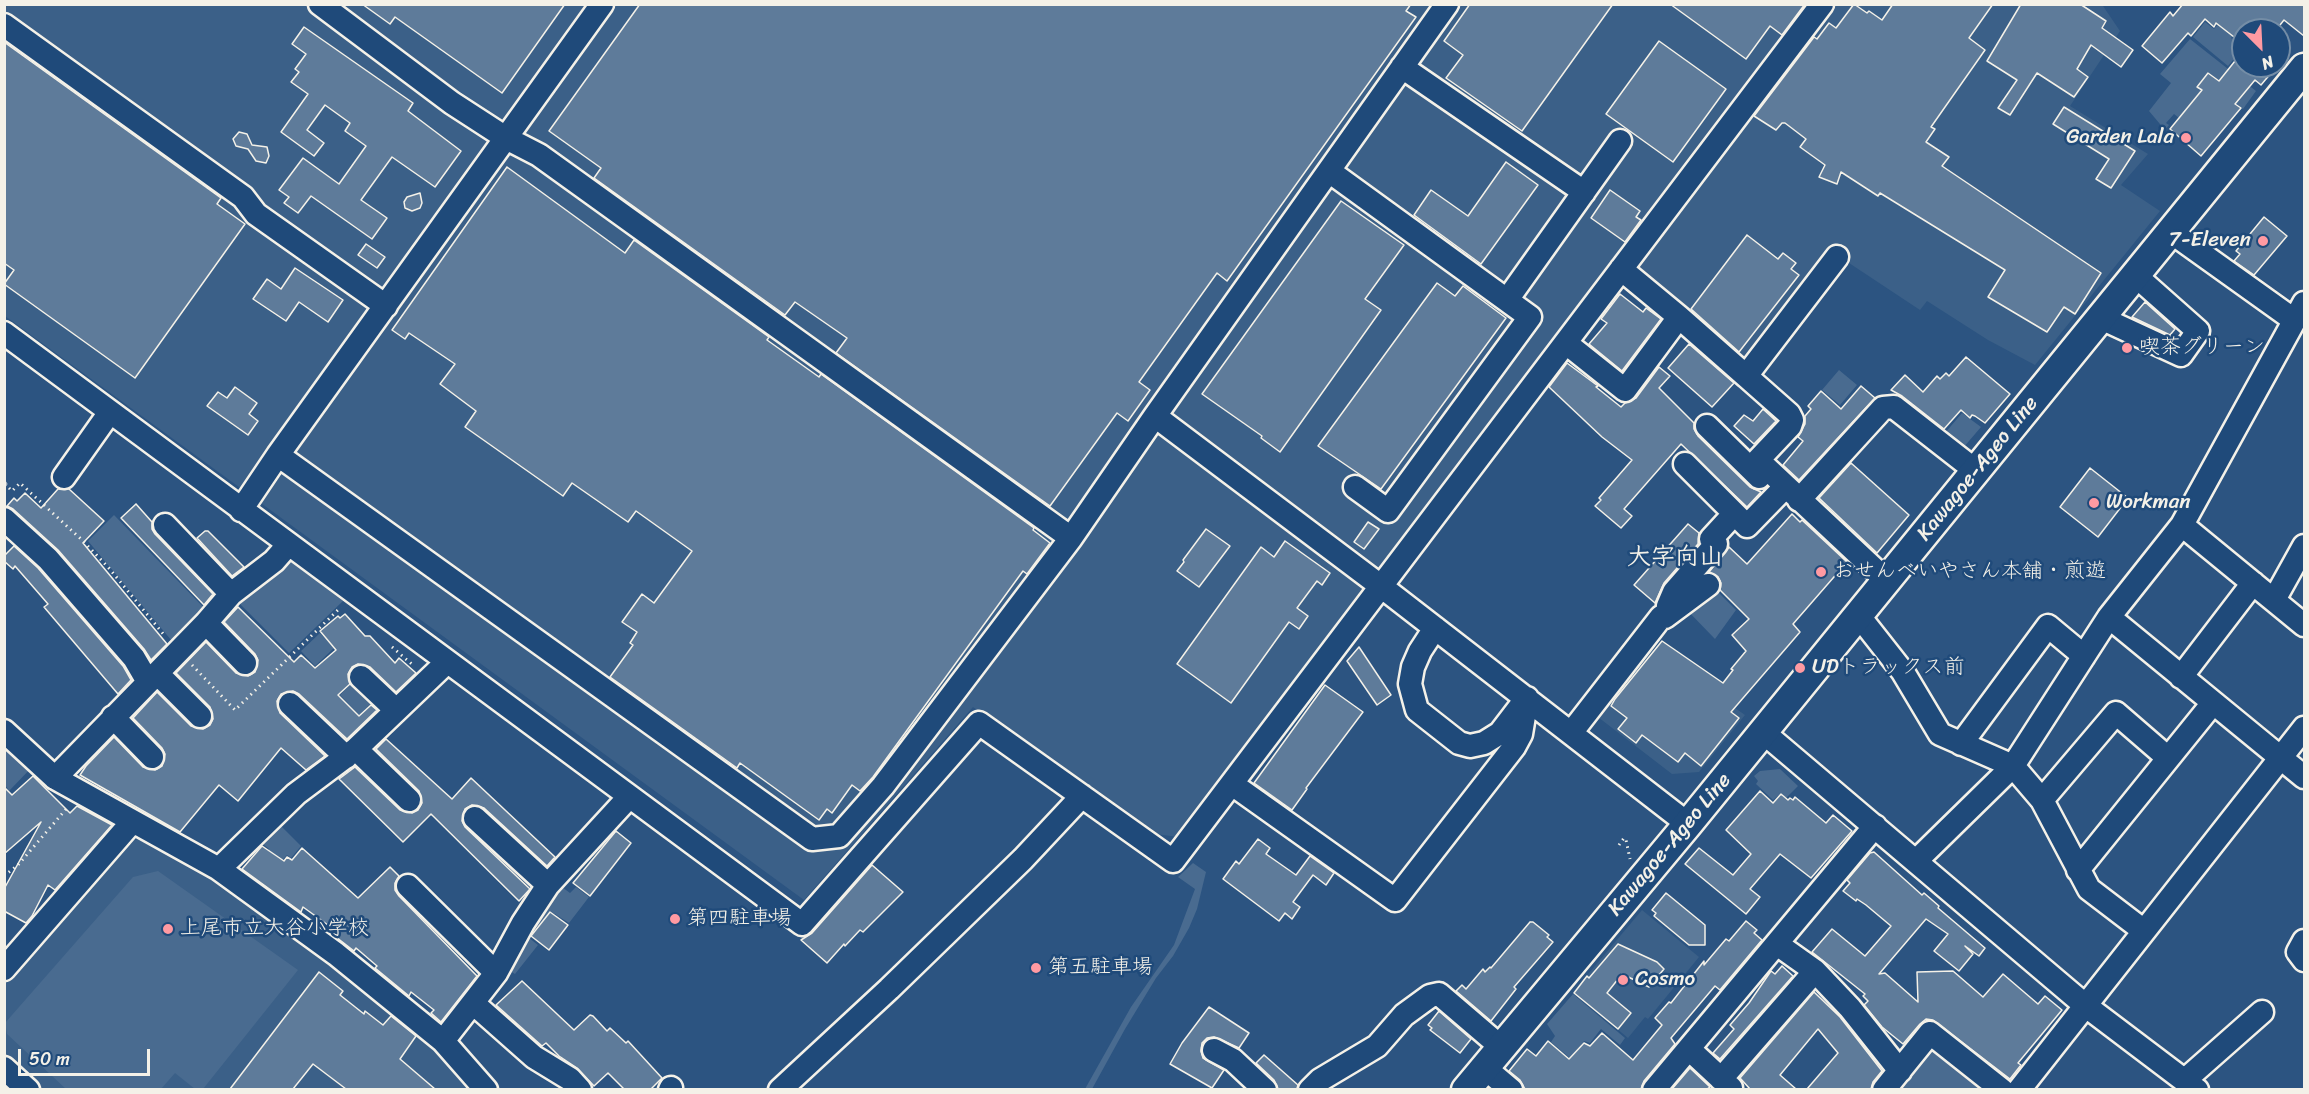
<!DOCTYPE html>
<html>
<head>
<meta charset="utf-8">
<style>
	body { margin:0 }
	#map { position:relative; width:2309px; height:1094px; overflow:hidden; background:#2c5481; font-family:Sriracha,sans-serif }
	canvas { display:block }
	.frame { position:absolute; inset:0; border:6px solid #f4f1e8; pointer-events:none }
	.north { position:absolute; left:2231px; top:18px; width:60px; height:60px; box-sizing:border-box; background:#1f4a7a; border:2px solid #748da6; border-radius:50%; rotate:156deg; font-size:16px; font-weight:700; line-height:24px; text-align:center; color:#f4f1e8 }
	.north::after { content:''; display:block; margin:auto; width:21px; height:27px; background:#ff9aa2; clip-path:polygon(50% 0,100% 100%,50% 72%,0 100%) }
	.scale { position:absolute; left:18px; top:1049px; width:132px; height:27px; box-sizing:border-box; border:3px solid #f4f1e8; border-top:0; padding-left:8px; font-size:18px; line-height:21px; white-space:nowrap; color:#f4f1e8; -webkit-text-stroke:4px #1f4a7a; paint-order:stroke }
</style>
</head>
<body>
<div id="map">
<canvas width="2309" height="1094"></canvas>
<div class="frame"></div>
<div class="north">N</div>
<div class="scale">50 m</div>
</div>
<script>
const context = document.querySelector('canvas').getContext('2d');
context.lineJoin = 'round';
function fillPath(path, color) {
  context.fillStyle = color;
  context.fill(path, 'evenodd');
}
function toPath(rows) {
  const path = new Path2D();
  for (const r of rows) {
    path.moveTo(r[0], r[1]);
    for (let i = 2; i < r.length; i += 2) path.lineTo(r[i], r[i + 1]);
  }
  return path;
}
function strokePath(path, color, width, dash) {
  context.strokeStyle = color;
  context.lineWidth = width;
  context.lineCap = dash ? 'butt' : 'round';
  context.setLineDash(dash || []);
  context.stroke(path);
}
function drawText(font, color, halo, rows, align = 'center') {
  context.font = font + ' Sriracha,"Klee One",sans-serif';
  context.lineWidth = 5;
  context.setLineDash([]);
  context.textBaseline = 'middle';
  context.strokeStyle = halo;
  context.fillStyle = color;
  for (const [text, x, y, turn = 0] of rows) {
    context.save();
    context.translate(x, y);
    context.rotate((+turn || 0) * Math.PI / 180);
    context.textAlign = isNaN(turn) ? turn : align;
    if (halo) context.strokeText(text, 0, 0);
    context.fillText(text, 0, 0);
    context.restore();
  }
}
fillPath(toPath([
	[5,5,1814,5,1179,837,1147,833,973,707,804,900,5,316],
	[1832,5,2106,5,2103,6,2120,31,2070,106,2148,154,2121,185,2160,211,2035,365,1988,340,1927,301,1920,310,1843,259,1746,364,1637,275,1645,255],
	[1647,646,1745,715,1699,772,1672,774,1594,714],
	[145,838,237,891,441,1049,475,1089,33,1089,5,1063,4,978,120,843],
	[1642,910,1699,957,1648,1019,1645,1017,1628,1038,1573,992]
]), '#3b6088');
fillPath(toPath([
	[2234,5,2259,5,2231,38,2243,48,2228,66,2193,37,2205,22,2214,29],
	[2190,39,2256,91,2243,109,2229,98,2234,91,2208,72,2196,87,2201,91,2179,118,2174,114,2166,123,2169,125,2165,130,2149,111,2171,83,2160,74],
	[1839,370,1857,385,1840,405,1822,390],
	[1962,413,1981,427,1963,448,1945,433],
	[114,515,209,613,177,647,88,541],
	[287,558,343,601,289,653,236,600],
	[1712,586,1736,610,1715,639,1684,607],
	[320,633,334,648,315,666,301,651],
	[356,679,376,699,359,715,340,695],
	[4,738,34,765,9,791,5,785],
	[1780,769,1798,786,1786,798,1781,793,1773,800,1756,784,1758,781,1754,776,1760,771],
	[277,822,301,846,291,858,287,855,277,866,264,857,269,849,258,840],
	[1193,863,1206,872,1197,909,1189,928,1173,956,1156,978,1125,1029,1092,1089,1085,1089,1131,1007,1174,945,1195,889,1178,877],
	[158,871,298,970,203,1089,195,1089,175,1073,161,1089,66,1089,7,1034,5,1023,133,877],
	[558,884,570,893,576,887,589,897,569,923,550,911,529,937,524,934,538,945,515,974,503,967,531,916],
	[1573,994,1625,1038,1620,1045,1601,1029,1590,1043,1584,1041,1571,1059,1551,1042,1555,1036,1547,1024],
	[1934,1047,1985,1090,1899,1090]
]), '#496b90');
strokePath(toPath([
	[4,483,5,484]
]), '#a7b4c0', 5);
const building = toPath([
	[362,4,565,4,502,93,395,17,390,24,362,4],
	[640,4,1411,4,1406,11,1416,17,1227,281,1217,273,1139,382,1150,390,1128,421,1117,413,1050,506,836,353,847,338,795,302,785,315,594,178,601,168,549,131,640,4],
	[1470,4,1613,4,1522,131,1446,78,1463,55,1444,41,1470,4],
	[1670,4,1805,4,1782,35,1770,26,1746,59,1670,4],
	[1854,4,1867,13,1869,11,1882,20,1893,4,1993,4,1969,38,1985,50,1931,127,1935,129,1926,142,1949,157,1942,166,2101,273,2075,314,2064,307,2047,332,1988,297,2005,270,1880,193,1878,196,1841,172,1837,184,1819,177,1825,165,1800,147,1806,139,1785,123,1782,123,1776,130,1754,116,1814,37,1817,39,1829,23,1836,28,1854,4],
	[2021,4,2080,4,2106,21,2102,28,2133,50,2121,67,2091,45,2077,69,2088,77,2074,97,2037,73,2010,115,1998,108,2017,80,1987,61,2021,4],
	[2183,4,2304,4,2304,36,2284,20,2276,30,2243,30,2243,44,2216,23,2214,27,2205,19,2191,36,2188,33,2162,63,2142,46,2170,12,2173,16,2183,4],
	[304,27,413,103,408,111,461,151,435,187,392,157,361,200,387,218,372,239,311,196,298,213,284,203,289,197,279,190,303,158,339,184,366,146,345,131,350,123,325,105,307,130,324,143,314,156,281,132,308,94,291,82,299,72,295,69,306,54,292,44,304,27],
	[1659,41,1726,89,1673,162,1606,114,1659,41],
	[4,42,221,198,217,204,245,224,135,378,4,284,14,270,4,263,4,42],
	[2243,51,2243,66,2277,66,2261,85,2255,80,2235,104,2241,108,2201,156,2170,129,2202,90,2197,87,2208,73,2219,81,2243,51],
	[2064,107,2135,151,2111,188,2096,179,2109,159,2053,124,2064,107],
	[239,132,247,134,252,145,267,147,269,156,266,163,256,161,248,149,236,146,233,139,239,132],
	[1506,162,1538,185,1481,264,1414,215,1431,190,1468,216,1506,162],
	[507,167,625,253,634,240,769,337,767,340,819,377,821,374,1034,528,1033,530,1050,543,1027,574,1023,571,873,777,860,791,852,785,832,813,827,809,819,820,740,763,737,768,610,677,633,645,630,643,637,632,622,622,642,594,654,603,692,551,636,511,628,522,572,483,563,496,465,427,476,411,440,384,455,364,409,333,405,339,392,330,507,167],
	[1610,190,1640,211,1636,217,1641,220,1625,242,1591,218,1610,190],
	[420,193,422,203,420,208,412,211,405,208,404,202,407,197,420,193],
	[1341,201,1404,245,1365,299,1381,310,1280,452,1261,438,1262,436,1202,394,1341,201],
	[2264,217,2287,236,2254,275,2234,261,2240,254,2236,251,2264,217],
	[1747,235,1778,259,1783,253,1796,263,1791,269,1799,275,1739,352,1691,309,1747,235],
	[366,244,385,257,377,268,358,255,366,244],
	[295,268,343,300,328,322,299,302,286,321,253,299,267,279,281,289,295,268],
	[1437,283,1455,296,1463,286,1506,318,1381,489,1318,446,1437,283],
	[1620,294,1643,312,1646,308,1661,319,1622,371,1589,344,1607,323,1601,319,1620,294],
	[2145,302,2175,329,2170,335,2132,317,2145,302],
	[1689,344,1734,383,1712,407,1668,368,1689,344],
	[1966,357,2010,394,1985,423,1975,416,1972,415,1970,418,1961,410,1944,429,1902,396,1891,390,1905,375,1923,392,1937,376,1940,379,1946,373,1949,376,1966,357],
	[1567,363,1598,386,1596,387,1621,407,1625,403,1636,398,1659,367,1670,376,1659,388,1694,423,1694,429,1698,436,1750,487,1761,492,1747,507,1681,444,1624,509,1632,516,1621,528,1595,506,1601,500,1599,498,1632,460,1602,437,1549,387,1567,363],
	[1861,386,1875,398,1799,480,1783,465,1803,441,1798,437,1805,424,1805,416,1811,409,1808,406,1821,391,1841,409,1861,386],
	[235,387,257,403,249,414,258,421,248,435,207,406,218,392,227,398,235,387],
	[1763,409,1776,421,1754,444,1734,426,1744,415,1753,421,1763,409],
	[1851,463,1909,515,1877,553,1819,498,1851,463],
	[2090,468,2128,498,2098,537,2060,507,2090,468],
	[58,489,69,489,104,521,83,543,167,644,151,660,144,649,58,550,13,509,7,506,14,498,17,501,25,493,41,508,58,489],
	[136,504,152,522,152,529,155,534,213,594,204,605,121,518,136,504],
	[1792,514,1800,522,1802,520,1847,562,1793,624,1800,632,1731,712,1739,718,1701,766,1685,753,1678,762,1642,735,1636,743,1618,729,1627,718,1611,706,1615,699,1662,641,1723,683,1733,670,1731,669,1746,651,1732,635,1749,619,1720,590,1721,583,1718,577,1709,572,1729,547,1747,564,1792,514],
	[1368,522,1379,529,1364,549,1354,542,1368,522],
	[1688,524,1699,533,1698,544,1664,583,1655,603,1634,585,1688,524],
	[1206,529,1230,546,1199,587,1177,571,1184,562,1183,560,1206,529],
	[205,531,208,531,244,567,232,576,197,538,205,531],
	[1285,541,1330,573,1322,585,1317,581,1297,608,1308,616,1299,629,1289,622,1231,703,1177,664,1261,547,1274,557,1285,541],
	[14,546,38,568,123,666,131,680,118,694,44,607,48,604,15,566,13,569,4,561,4,556,14,546],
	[238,607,294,662,301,655,315,668,336,650,320,631,338,616,340,618,345,614,365,636,370,636,395,663,399,658,416,673,396,692,370,667,358,664,352,667,348,674,350,684,338,695,359,716,371,705,377,710,347,739,299,694,293,691,281,694,277,701,280,713,325,756,306,770,281,748,238,801,219,785,180,832,80,775,86,766,114,737,143,767,155,770,162,766,165,754,162,748,133,718,157,692,191,726,203,729,210,725,213,719,210,707,176,673,206,642,236,673,248,676,255,672,258,660,255,654,224,622,238,607],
	[1359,647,1391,695,1377,705,1347,661,1359,647],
	[1325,685,1363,712,1306,788,1307,789,1292,810,1254,783,1325,685],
	[386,739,452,799,471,778,555,857,547,866,484,808,472,805,465,809,462,821,465,827,530,889,519,901,431,814,403,842,339,779,355,767,400,810,412,813,418,810,422,803,419,791,376,749,386,739],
	[33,776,70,813,77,806,112,825,55,890,48,885,32,916,26,923,4,911,4,889,41,822,4,854,4,787,12,795,33,776],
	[1760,791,1773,803,1781,794,1788,800,1790,798,1793,800,1795,797,1826,823,1833,815,1852,831,1811,878,1780,854,1750,889,1760,897,1746,914,1685,864,1699,848,1733,875,1751,854,1726,830,1760,791],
	[616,831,631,843,590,896,573,883,616,831],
	[1258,839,1270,848,1266,854,1296,875,1310,856,1334,873,1326,885,1313,875,1293,902,1300,907,1292,919,1285,913,1279,921,1223,879,1236,861,1239,864,1258,839],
	[262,846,284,861,287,857,292,860,302,848,358,898,390,867,399,876,395,883,395,890,399,896,477,976,441,1022,431,1013,434,1010,411,992,409,996,375,968,377,966,356,948,354,951,336,937,339,933,303,907,301,912,242,869,262,846],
	[1874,852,1922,895,1924,893,1939,906,1938,908,1985,948,1979,956,1965,946,1973,954,1959,971,1934,951,1948,934,1926,919,1879,974,1885,973,1918,1002,1917,972,1953,971,1983,997,2003,974,2038,1004,2045,996,2062,1010,2018,1063,2021,1065,2010,1079,1933,1020,1926,1019,1920,1024,1903,1044,1882,1027,1864,1005,1868,1001,1863,996,1865,994,1812,952,1832,929,1865,956,1891,926,1866,905,1857,899,1856,901,1843,891,1850,883,1847,880,1870,853,1874,852],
	[872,865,903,892,863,932,860,930,845,946,844,944,827,963,801,940,812,933,872,865],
	[1666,893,1705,925,1705,945,1689,945,1654,916,1656,913,1652,910,1666,893],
	[550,912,568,925,549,950,531,936,550,912],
	[1746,921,1757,930,1754,933,1762,940,1720,990,1715,986,1671,1038,1675,1044,1644,1081,1641,1089,1525,1089,1520,1080,1509,1071,1527,1049,1536,1056,1548,1041,1569,1059,1584,1043,1590,1046,1602,1033,1633,1060,1662,1025,1655,1018,1669,1002,1671,1003,1704,961,1704,965,1726,939,1729,941,1746,921],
	[1530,922,1533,922,1549,935,1547,937,1553,942,1514,987,1516,989,1491,1021,1456,991,1462,985,1466,989,1483,969,1485,972,1490,967,1491,968,1530,922],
	[1618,944,1657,962,1664,969,1649,987,1622,974,1607,993,1631,1013,1618,1029,1574,993,1587,976,1589,978,1618,944],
	[1782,966,1793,976,1720,1059,1713,1053,1734,1029,1730,1025,1749,1003,1771,971,1775,974,1782,966],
	[319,972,343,991,340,995,364,1014,365,1011,383,1025,391,1016,416,1036,400,1059,435,1089,346,1089,313,1064,293,1089,230,1089,319,972],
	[522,981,574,1030,590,1015,593,1016,607,1031,610,1028,626,1043,628,1041,662,1078,651,1089,624,1089,608,1073,594,1086,577,1068,559,1056,546,1043,542,1046,496,1005,522,981],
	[1814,992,1840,1017,1882,1071,1873,1082,1871,1089,1807,1089,1838,1053,1818,1029,1780,1075,1796,1089,1750,1089,1740,1078,1814,992],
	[1209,1007,1249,1033,1239,1048,1214,1037,1207,1038,1202,1043,1201,1051,1203,1058,1224,1070,1212,1088,1170,1064,1182,1043,1209,1007],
	[1439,1011,1471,1039,1460,1053,1430,1030,1432,1028,1428,1025,1439,1011],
	[1264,1055,1298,1085,1297,1089,1278,1089,1274,1080,1256,1063,1264,1055],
	[1690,1068,1710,1087,1707,1089,1672,1089,1690,1068]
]);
fillPath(building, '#5e7b9a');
strokePath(building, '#f4f1e8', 1.5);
const minor = toPath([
	[320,4,452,103,506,138,539,155,1071,538],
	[4,25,243,197,256,214,386,306],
	[1402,67,1584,192],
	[1329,171,1530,317,1388,511,1355,487],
	[2171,232,2294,320],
	[1621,269,1679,317,1746,376,1837,257],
	[1507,300,1620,141],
	[2101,318,2181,355,2198,331,2136,276],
	[4,333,802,924,979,723,1173,861,1822,4],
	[1566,343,1625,390,1679,317],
	[1746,376,1789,414,1792,420,1790,426,1758,460,1887,581],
	[1155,416,1382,587,1688,824],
	[1707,426,1759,477,1764,472],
	[278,455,812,839,839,836,883,786,1071,538,1155,416,1447,4],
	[1685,464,1747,526,1785,487],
	[64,477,110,412],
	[1799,500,1883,408,1894,407,1976,471],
	[241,510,278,455,602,4],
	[4,519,48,559,134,658,148,682],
	[165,525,231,594],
	[2182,525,2304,625],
	[2274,600,2304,546],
	[1672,611,1668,606,1674,592,1716,544,1711,539,1734,514],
	[1859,616,1903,672,1940,734,2013,766,2042,800,2089,889,2144,931],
	[2109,617,2304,777],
	[206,623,245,663],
	[1435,628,1420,651,1413,667,1410,684,1417,710,1459,743,1470,746,1484,743,1500,733,1526,699],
	[157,673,200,716],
	[361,677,396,710],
	[2181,677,2253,583],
	[290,704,346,757],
	[113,717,152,757],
	[4,731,55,778,219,869,336,954,443,1041,486,1090],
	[1763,732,2086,1006,2197,1090],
	[1571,733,1661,617,1665,617,1708,585],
	[1961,744,2048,626,2084,656],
	[356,749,409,800],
	[55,778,206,623,231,594,274,561,288,545],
	[1232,784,1395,900,1514,747,1521,734,1527,698],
	[2042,800,2116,713,2168,758],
	[475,818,548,885],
	[1916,861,2013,766,2109,617,2182,525,2304,303],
	[219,869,296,794,356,749,447,662],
	[2078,870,2213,703],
	[408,886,496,973],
	[2304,941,2298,952,2304,960],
	[1777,944,1815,971,1850,1008,1900,1071],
	[4,969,132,822],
	[473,1003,534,1057,570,1079,580,1090],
	[443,1041,496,973,523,923,548,885,629,797],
	[1689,1049,1731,1088],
	[1214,1050,1233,1060,1265,1090],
	[4,1068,28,1090],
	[1485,1068,1511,1090],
	[1721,1079,1815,971],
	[2185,1080,2262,1012],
	[670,1090,671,1088],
	[780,1090,889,989,1023,859,1082,796],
	[1310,1090,1320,1080,1377,1046,1404,1015,1430,996,1439,994,1501,1047],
	[1654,1090,1875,826],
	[1884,1090,1930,1033,2002,1090],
	[2019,1090,2304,728]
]);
const major = toPath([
	[1466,1090,1688,824,2304,68]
]);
strokePath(minor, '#f4f1e8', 27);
strokePath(major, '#f4f1e8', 33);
strokePath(toPath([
	[9,488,12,491,20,483,82,540,108,567,165,636],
	[392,647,414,666],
	[192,665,235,710,341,607],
	[1619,845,1624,838,1626,840,1630,859],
	[4,876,18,865,67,808]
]), '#f4f1e8', 3, [1.5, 4.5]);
strokePath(minor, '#1f4a7a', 22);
strokePath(major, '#1f4a7a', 28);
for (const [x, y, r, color] of [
	[2186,138,6,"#ff9aa2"],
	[2263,241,6,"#ff9aa2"],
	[2127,348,6,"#ff9aa2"],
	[2094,503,6,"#ff9aa2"],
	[1821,572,6,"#ff9aa2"],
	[1800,668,6,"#ff9aa2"],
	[675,919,6,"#ff9aa2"],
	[168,929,6,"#ff9aa2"],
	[1036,968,6,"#ff9aa2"],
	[1623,980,6,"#ff9aa2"]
]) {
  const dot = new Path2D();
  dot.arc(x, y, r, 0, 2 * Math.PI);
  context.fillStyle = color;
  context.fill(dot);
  strokePath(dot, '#1f4a7a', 2);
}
drawText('21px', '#f4f1e8', '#1f4a7a', [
	["Garden Lala",2174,138,"right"],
	["7-Eleven",2251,241,"right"],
	["喫茶グリーン",2139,348],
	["Workman",2106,503],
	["おせんべいやさん本舗・煎遊",1833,572],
	["UDトラックス前",1812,668],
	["第四駐車場",687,919],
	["上尾市立大谷小学校",180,929],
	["第五駐車場",1048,968],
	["Cosmo",1635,980]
], 'left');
drawText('21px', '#f4f1e8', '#1f4a7a', [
	["Kawagoe-Ageo Line",1978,469,-51],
	["Kawagoe-Ageo Line",1670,845,-50]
]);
drawText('bold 24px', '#f4f1e8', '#1f4a7a', [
	["大字向山",1675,558]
]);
</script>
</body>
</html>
